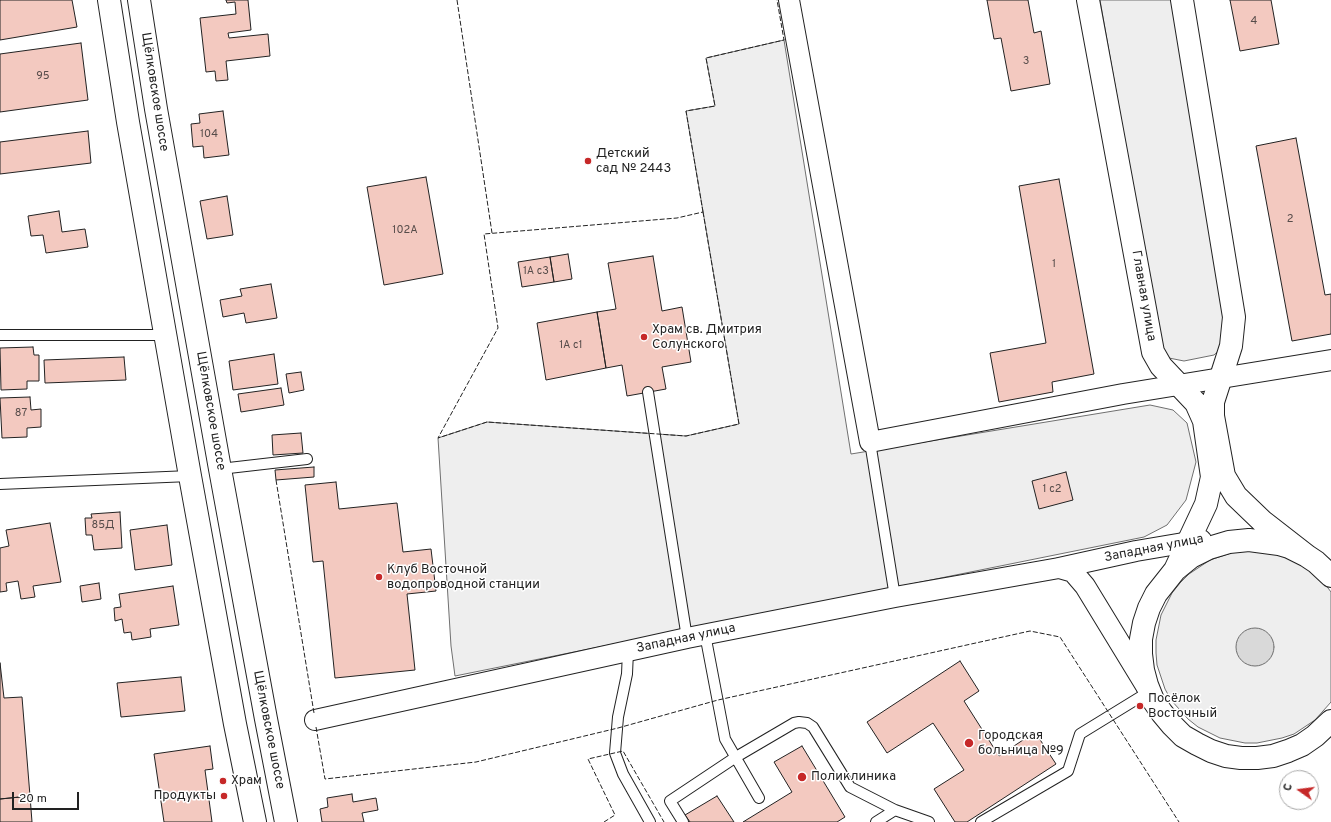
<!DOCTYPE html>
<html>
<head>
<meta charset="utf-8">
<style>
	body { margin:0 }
	#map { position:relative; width:1331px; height:822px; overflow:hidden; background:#fff; font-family:Overpass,sans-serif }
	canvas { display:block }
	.north { position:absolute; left:1279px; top:770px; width:40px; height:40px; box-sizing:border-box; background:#fff; border:1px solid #a7a7a7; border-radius:50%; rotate:284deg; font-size:11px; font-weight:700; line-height:16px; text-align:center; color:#222 }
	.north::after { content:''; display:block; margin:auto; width:14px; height:18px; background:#c62828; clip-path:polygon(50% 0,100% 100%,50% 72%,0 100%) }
	.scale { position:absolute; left:12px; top:792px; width:67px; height:18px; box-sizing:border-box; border:2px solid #222; border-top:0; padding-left:5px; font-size:12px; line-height:14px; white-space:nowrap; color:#222; -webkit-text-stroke:3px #fff; paint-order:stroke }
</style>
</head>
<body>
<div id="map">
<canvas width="1331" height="822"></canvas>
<div class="north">С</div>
<div class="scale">20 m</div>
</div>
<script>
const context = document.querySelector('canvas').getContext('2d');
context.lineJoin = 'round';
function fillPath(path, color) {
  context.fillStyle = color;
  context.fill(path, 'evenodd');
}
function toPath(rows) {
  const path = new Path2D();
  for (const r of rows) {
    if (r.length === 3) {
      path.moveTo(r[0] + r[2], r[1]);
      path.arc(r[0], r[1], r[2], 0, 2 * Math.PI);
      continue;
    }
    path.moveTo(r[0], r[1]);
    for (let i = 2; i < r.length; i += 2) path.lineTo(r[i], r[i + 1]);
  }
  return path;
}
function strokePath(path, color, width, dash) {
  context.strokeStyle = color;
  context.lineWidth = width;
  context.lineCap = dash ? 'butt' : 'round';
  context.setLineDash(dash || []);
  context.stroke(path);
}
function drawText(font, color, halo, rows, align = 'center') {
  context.font = font + ' Overpass,sans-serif';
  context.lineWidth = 3;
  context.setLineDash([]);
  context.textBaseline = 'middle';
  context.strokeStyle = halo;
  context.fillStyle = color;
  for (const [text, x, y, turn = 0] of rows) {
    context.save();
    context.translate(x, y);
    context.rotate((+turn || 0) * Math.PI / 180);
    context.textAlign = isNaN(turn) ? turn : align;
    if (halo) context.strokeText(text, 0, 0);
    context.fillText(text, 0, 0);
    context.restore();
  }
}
const green = toPath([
	[1100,0,1171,0,1228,334,1224,346,1214,355,1184,361,1169,358,1161,346,1100,0],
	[784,40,851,454,1150,405,1173,410,1187,423,1196,462,1186,500,1167,525,1144,537,455,676,451,646,438,438,487,422,686,436,739,424,686,111,715,106,706,58,784,40],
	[1246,550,1259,551,1284,556,1306,567,1325,584,1331,592,1331,702,1315,720,1294,734,1282,738,1257,743,1245,743,1220,738,1198,727,1188,719,1171,700,1165,689,1157,665,1156,653,1156,640,1161,615,1172,593,1180,583,1189,574,1210,560,1234,552,1246,550]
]);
fillPath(green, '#eee');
strokePath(green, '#6f6f6f', 1);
const water = toPath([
	[1255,647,19]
]);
fillPath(water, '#d9d9d9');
strokePath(water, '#6f6f6f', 1);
const building = toPath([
	[0,0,72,0,77,27,0,40,0,0],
	[226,0,248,0,251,30,228,33,229,38,268,34,270,56,226,61,228,80,216,81,215,71,206,72,200,18,236,14,235,2,227,3,226,0],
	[987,0,1028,0,1034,33,1041,31,1050,84,1011,91,1001,38,994,39,987,0],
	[1230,0,1271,0,1279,44,1240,51,1230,0],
	[81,43,88,100,0,112,0,54,81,43],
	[223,111,229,155,204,158,203,146,193,147,191,124,200,123,199,114,223,111],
	[88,131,91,163,0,174,0,142,88,131],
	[1296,138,1325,295,1331,294,1331,334,1292,341,1256,146,1296,138],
	[426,177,443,274,384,285,367,187,426,177],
	[1059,179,1094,374,1052,382,1053,392,999,402,990,353,1046,343,1019,186,1059,179],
	[227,196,233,235,207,239,200,201,227,196],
	[59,211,62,232,85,229,88,247,46,253,43,235,31,236,28,216,59,211],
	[568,254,572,279,554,282,550,257,568,254],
	[653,256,662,311,682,307,691,362,662,367,666,389,627,396,622,365,606,368,597,312,616,309,608,263,653,256],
	[550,257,554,282,522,287,518,262,550,257],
	[271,284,277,318,246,323,244,313,223,317,220,300,242,296,240,289,271,284],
	[597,312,606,368,546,380,537,323,597,312],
	[33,347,34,355,39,355,39,381,27,381,27,389,1,390,0,348,33,347],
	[274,354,278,384,233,390,229,361,274,354],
	[124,357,126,380,45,383,44,360,124,357],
	[301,372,304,390,289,393,286,374,301,372],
	[281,388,284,405,241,412,238,394,281,388],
	[30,397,31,410,41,409,41,427,27,428,27,437,2,438,0,398,30,397],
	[301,433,303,453,273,455,272,435,301,433],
	[314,467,314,477,276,480,275,470,314,467],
	[1066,472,1073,500,1039,509,1032,481,1066,472],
	[336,482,339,509,397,503,403,552,431,549,436,591,407,594,415,670,335,678,323,561,313,562,305,485,336,482],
	[120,512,122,548,94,550,92,535,86,535,85,518,92,518,91,514,120,512],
	[50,523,61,582,33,586,35,597,21,599,18,581,6,583,7,591,0,592,0,548,9,546,6,530,50,523],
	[167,525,172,565,135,570,130,530,167,525],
	[99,583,101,599,82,602,80,586,99,583],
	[173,586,179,625,150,629,151,637,132,640,131,632,124,633,122,619,115,621,114,608,121,607,119,594,173,586],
	[960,661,979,691,964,701,999,756,1035,732,1056,764,967,822,955,822,934,789,964,770,933,723,887,753,867,722,960,661],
	[0,663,4,698,22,697,30,796,0,799,0,663],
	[181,677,185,711,121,717,117,683,181,677],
	[210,746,213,769,205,770,212,822,164,822,154,754,210,746],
	[802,746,845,817,837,822,743,822,792,792,774,762,802,746],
	[352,794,353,802,376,798,378,810,362,813,364,822,322,822,320,809,328,807,327,798,352,794],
	[30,796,32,822,0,822,0,799,30,796],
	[717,796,734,822,690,822,685,815,717,796]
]);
fillPath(building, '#f3c9c0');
strokePath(building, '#222', 1);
const service = toPath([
	[0,335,165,335],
	[648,392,687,638],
	[870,442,895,597],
	[220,469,307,459],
	[0,484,190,476],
	[705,634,725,739,759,798],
	[628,651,627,674,618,717,615,753,623,774,650,822],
	[683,822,670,801,736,757,794,723,799,722,807,723,813,727,850,787,895,810],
	[876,822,895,810,929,822],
	[981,822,1068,771,1080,734,1150,691]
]);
const minor = toPath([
	[789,0,870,442,1123,394,1331,360],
	[1059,568,1073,572,1085,586,1146,686],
	[315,720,687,638,895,597,1059,568,1136,551,1201,540]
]);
const tertiary = toPath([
	[1088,0,1153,352,1161,366,1196,403,1204,421,1212,477,1206,504,1175,570],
	[1182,0,1234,317,1231,346,1213,402,1213,416,1224,476,1236,496,1262,521,1307,556],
	[1331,576,1316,562,1307,556,1289,547,1279,544,1249,540,1229,542,1209,548,1191,557,1175,570,1156,594,1149,608,1144,623,1141,639,1141,654,1143,670,1147,685,1153,700,1162,713,1172,725,1183,736,1197,744,1211,751,1226,756,1241,758,1257,758,1273,756,1288,751,1302,745,1315,736,1331,721]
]);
const primary = toPath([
	[109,0,128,122,190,476,235,724,255,822],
	[139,0,156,109,220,469,266,719,286,822]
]);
strokePath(service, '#222', 12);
strokePath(minor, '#222', 22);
strokePath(tertiary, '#222', 24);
strokePath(primary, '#222', 24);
strokePath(service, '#fff', 10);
strokePath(minor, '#fff', 20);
strokePath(tertiary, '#fff', 22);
strokePath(primary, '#fff', 22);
strokePath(toPath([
	[457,0,492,233],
	[703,212,739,424,686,436,487,422,438,438,498,328,484,234,677,218,703,212],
	[703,212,686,111,715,106,706,58,784,40,777,0],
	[276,480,314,713],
	[316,727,325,779,476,762,618,728,718,700,1030,631,1060,637,1179,822],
	[604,822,615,815,588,759,623,751,664,822]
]), '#222', 1, [5, 2]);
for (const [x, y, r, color] of [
	[588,161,4,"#c62828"],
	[644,337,4,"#c62828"],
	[379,577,4,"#c62828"],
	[1140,706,4,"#c62828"],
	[969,743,5,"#c62828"],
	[802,777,5,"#c62828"],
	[223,781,4,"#c62828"],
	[224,796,4,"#c62828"]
]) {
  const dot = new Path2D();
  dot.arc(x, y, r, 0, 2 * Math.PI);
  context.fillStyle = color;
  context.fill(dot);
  strokePath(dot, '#fff', 1.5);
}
drawText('11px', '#564c4a', null, [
	["4",1254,22],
	["3",1026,62],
	["95",43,77],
	["104",209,135],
	["2",1290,220],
	["102А",405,231],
	["1",1054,265],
	["1А с3",536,272],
	["1А с1",571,346],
	["87",21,414],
	["1 с2",1052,490],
	["85Д",103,526]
]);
drawText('13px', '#222', '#fff', [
	["Щёлковское шоссе",154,92,81],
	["Главная улица",1143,296,80],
	["Щёлковское шоссе",210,411,80],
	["Западная улица",1154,549,-11],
	["Западная улица",686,639,-12],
	["Щёлковское шоссе",268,730,79]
]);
drawText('13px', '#222', '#fff', [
	["Детский",596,154],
	["сад № 2443",596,169],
	["Храм св. Дмитрия",652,330],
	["Солунского",652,345],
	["Клуб Восточной",387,570],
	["водопроводной станции",387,585],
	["Посёлок",1148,699],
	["Восточный",1148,714],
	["Городская",978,736],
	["больница №9",978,751],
	["Поликлиника",811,777],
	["Храм",231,781],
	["Продукты",216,796,"right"]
], 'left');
</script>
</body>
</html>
